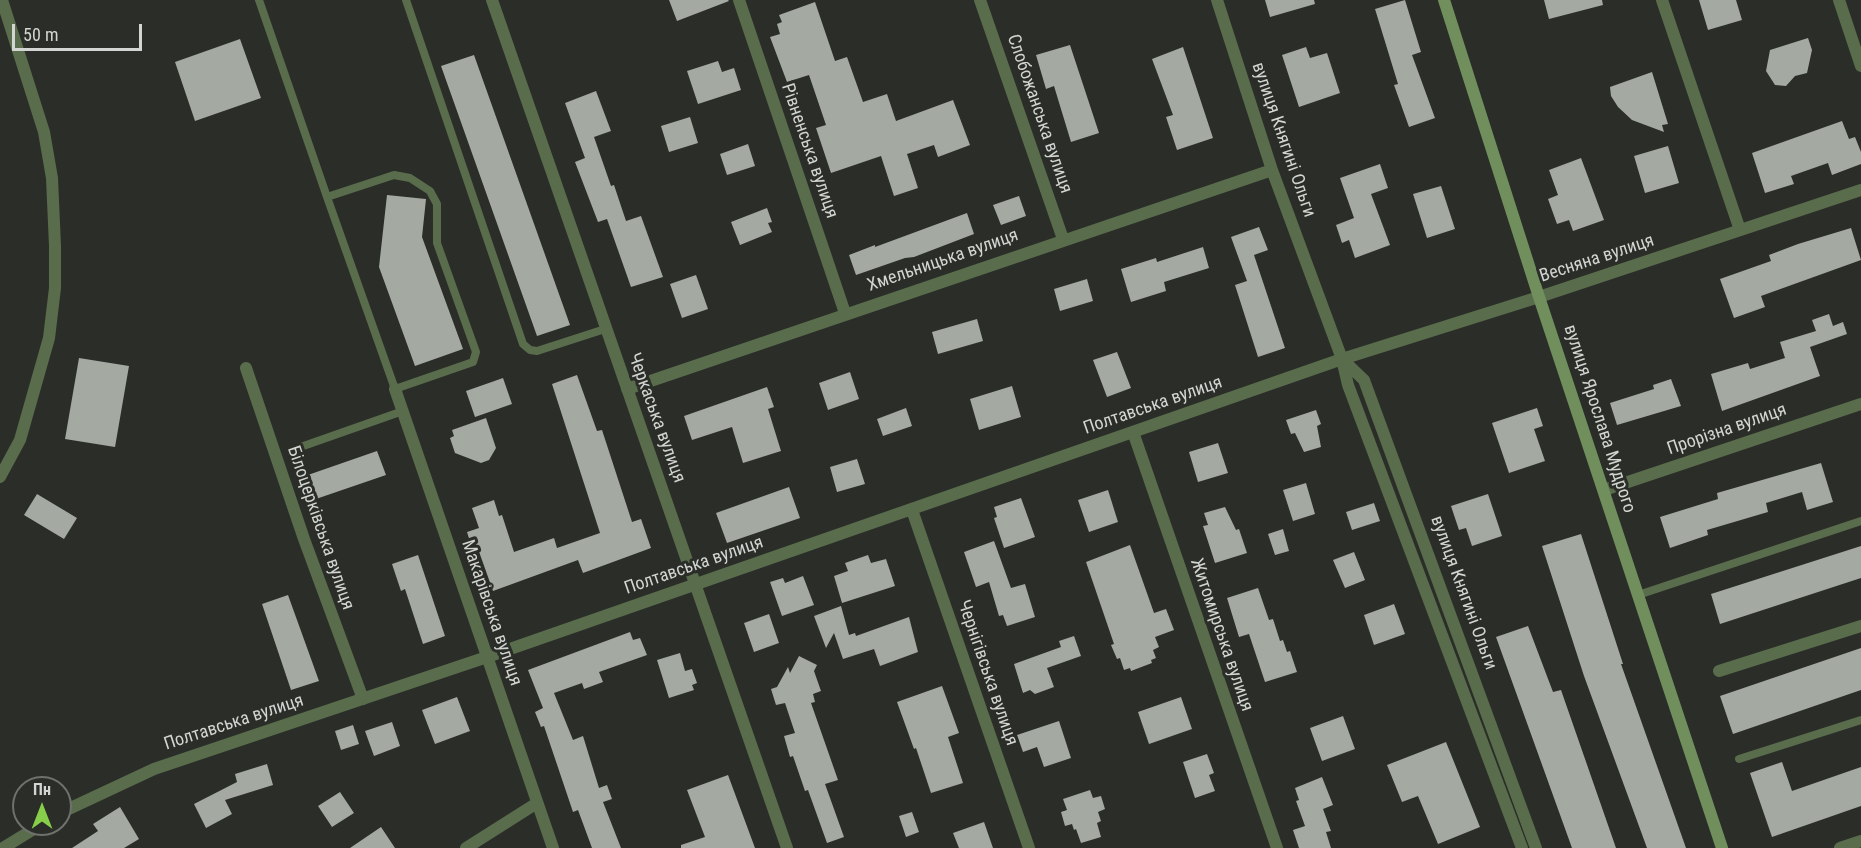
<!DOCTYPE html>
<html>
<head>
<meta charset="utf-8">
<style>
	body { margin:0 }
	#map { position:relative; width:1861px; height:848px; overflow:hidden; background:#2b2e28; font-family:"Roboto Condensed",sans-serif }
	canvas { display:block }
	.north { position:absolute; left:12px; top:776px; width:60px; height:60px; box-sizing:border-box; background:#2b2e28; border:2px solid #6e716c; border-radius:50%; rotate:0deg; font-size:16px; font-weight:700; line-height:24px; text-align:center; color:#d2d5d1 }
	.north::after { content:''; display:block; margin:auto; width:21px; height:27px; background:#87cf4a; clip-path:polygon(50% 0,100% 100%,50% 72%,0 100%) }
	.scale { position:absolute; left:12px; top:24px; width:130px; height:27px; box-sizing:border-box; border:3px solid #d2d5d1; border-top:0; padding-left:8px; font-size:18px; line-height:21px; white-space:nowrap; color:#d2d5d1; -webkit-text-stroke:4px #2b2e28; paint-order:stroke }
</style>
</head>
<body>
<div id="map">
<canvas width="1861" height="848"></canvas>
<div class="north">Пн</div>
<div class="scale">50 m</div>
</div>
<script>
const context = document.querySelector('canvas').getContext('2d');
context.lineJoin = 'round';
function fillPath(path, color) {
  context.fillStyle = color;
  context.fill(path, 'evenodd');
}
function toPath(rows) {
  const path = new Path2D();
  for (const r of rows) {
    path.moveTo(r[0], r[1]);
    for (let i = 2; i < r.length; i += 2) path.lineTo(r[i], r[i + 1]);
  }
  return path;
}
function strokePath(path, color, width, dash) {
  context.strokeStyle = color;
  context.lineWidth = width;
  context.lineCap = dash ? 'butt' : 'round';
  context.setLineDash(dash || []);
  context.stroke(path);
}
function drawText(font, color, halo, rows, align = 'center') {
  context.font = font + ' "Roboto Condensed",sans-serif';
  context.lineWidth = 6;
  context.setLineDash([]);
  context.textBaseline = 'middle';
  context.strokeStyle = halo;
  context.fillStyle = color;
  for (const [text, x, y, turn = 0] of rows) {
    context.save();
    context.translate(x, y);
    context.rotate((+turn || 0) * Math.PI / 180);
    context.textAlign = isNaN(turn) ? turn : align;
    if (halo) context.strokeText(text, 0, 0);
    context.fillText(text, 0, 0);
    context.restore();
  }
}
fillPath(toPath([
	[669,0,728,0,729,1,677,21],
	[1265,0,1314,0,1315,4,1270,17],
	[1405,0,1421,52,1412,55,1435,118,1409,127,1394,85,1398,84,1375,9],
	[1544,0,1602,0,1603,5,1549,19],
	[1699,0,1736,0,1742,20,1708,30],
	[815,2,835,61,847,57,863,102,887,94,896,121,953,100,970,145,938,157,934,145,907,154,918,188,894,196,881,156,831,173,816,128,826,125,809,75,787,82,770,37,780,34,777,24,782,22,779,15],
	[1808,38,1812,50,1807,73,1795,76,1786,86,1775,85,1766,71,1770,50],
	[240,39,261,98,195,121,175,62],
	[1070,45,1099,133,1071,142,1054,86,1046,89,1036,55],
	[1183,47,1213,138,1177,150,1166,117,1173,115,1152,59],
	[1306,47,1310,58,1327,53,1340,93,1299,107,1282,55],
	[474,55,570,325,537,336,441,66],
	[718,61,722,72,734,68,741,90,698,104,687,71],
	[1652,72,1668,124,1662,125,1664,132,1632,120,1618,107,1611,96,1610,87],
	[596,91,611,131,594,137,611,186,614,185,626,221,641,216,663,277,631,287,607,219,598,222,575,162,585,158,565,103],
	[690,117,698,143,669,152,661,126],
	[1842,121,1849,139,1855,137,1861,152,1861,164,1832,175,1828,163,1791,176,1794,184,1765,193,1752,153],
	[748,144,755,166,727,175,720,154],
	[1668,146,1679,183,1645,193,1634,156],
	[1581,158,1604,220,1573,231,1569,220,1557,224,1548,199,1558,195,1549,170],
	[1380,164,1388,188,1371,194,1390,245,1355,258,1349,240,1342,243,1336,225,1354,218,1340,178],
	[1441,186,1455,229,1427,238,1413,194],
	[387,195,426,199,422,237,463,349,415,366,379,267],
	[1019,196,1026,216,1001,225,993,205],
	[767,208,772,222,768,223,772,232,740,245,731,222],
	[967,213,974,234,914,257,905,258,856,275,849,255,875,245,875,247],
	[1259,227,1268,250,1254,255,1285,348,1258,357,1235,285,1247,281,1231,237],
	[1851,228,1861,260,1761,296,1765,307,1734,318,1720,279,1771,261,1769,255,1798,244],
	[1203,247,1209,268,1164,282,1166,291,1131,302,1121,269,1156,258,1157,262],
	[696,275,708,309,682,318,670,284],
	[1087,279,1093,301,1060,311,1054,289],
	[1829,314,1833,326,1843,322,1847,334,1810,347,1820,376,1722,411,1711,374,1748,363,1750,369,1785,358,1780,342,1816,331,1812,320],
	[977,319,983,341,938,354,932,332],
	[1117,352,1131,388,1107,397,1093,360],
	[79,358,129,366,115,447,65,439],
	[850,372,859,399,828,410,819,383],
	[577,375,597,431,602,430,632,522,641,519,651,548,583,573,578,560,493,591,477,546,472,548,467,532,479,528,472,508,494,500,499,516,502,515,514,552,554,538,557,548,600,533,552,384],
	[503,378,512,404,475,417,466,391],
	[1671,379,1681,406,1617,425,1610,403,1654,389,1653,385],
	[1012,386,1021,417,979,430,970,399],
	[767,387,774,407,768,409,781,451,743,463,732,427,692,440,684,416],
	[906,408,912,426,883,436,877,419],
	[1537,408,1543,426,1534,429,1545,461,1509,473,1492,423],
	[1316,410,1321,424,1317,426,1321,447,1304,452,1295,433,1291,434,1286,420],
	[486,418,496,448,489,460,481,463,455,453,450,438,454,436,452,430],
	[1218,443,1228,473,1198,482,1189,452],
	[377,451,386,475,313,500,305,476],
	[857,459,865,484,837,492,830,467],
	[1821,463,1833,502,1807,510,1802,492,1766,503,1768,512,1707,530,1708,535,1670,548,1660,517,1718,499,1717,493],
	[1306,483,1315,514,1293,521,1283,490],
	[789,487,800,518,727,543,716,513],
	[1108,490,1118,522,1089,532,1078,500],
	[37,494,77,518,64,539,24,515],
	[1488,494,1502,536,1472,546,1466,528,1459,530,1451,506],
	[1021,498,1035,537,1004,548,994,518,997,517,994,507],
	[1374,503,1380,521,1352,530,1346,512],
	[1225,507,1236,530,1239,529,1247,553,1215,563,1203,526,1208,525,1204,513],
	[1283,529,1289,551,1275,555,1268,534],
	[1581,534,1623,664,1621,664,1686,848,1647,848,1584,676,1542,546],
	[994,541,1011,588,1025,584,1035,617,1007,626,1003,615,999,616,989,582,976,587,964,552],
	[1130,545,1154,613,1166,609,1174,630,1155,637,1159,647,1153,650,1156,658,1151,660,1152,663,1131,671,1130,668,1124,670,1120,658,1117,659,1111,645,1114,644,1086,562],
	[1861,546,1861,578,1720,624,1711,594],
	[1354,552,1365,580,1345,588,1333,560],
	[418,555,445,636,423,644,405,589,401,591,392,564],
	[868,555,871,563,886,559,895,586,842,603,834,576,848,571,845,563],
	[803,576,814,605,782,616,770,582,783,578,785,583],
	[1258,588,1269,620,1273,619,1280,641,1283,640,1287,652,1290,651,1297,672,1265,682,1249,634,1239,637,1227,598],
	[288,595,319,681,291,690,262,604],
	[1394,604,1405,634,1374,645,1364,615],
	[841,606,849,635,855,633,856,636,909,617,918,652,880,666,874,649,843,659,834,633,826,648,814,616],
	[769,614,779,643,754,652,744,623],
	[1528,626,1553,692,1561,690,1616,848,1572,848,1496,637],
	[630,632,633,640,640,638,647,655,599,672,603,682,584,689,582,683,554,693,573,740,583,736,599,788,607,785,612,799,603,802,621,848,592,848,578,810,573,812,544,726,541,727,535,712,543,708,528,670],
	[1074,636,1081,656,1047,668,1054,687,1035,694,1030,690,1023,693,1014,664,1061,647,1059,641],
	[1861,648,1861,690,1733,734,1720,696],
	[680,653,685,671,692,669,697,683,692,685,694,690,669,698,657,660],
	[799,656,817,665,814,671,821,691,813,694,815,702,811,703,838,780,825,784,844,837,827,843,808,790,805,791,793,756,790,757,784,736,795,733,785,703,776,705,771,689,777,687,788,667,790,673],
	[942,686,959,733,948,737,963,783,931,793,916,748,914,749,897,702],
	[457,697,470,731,435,744,422,710],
	[1181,697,1192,729,1149,744,1138,712],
	[1343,716,1355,749,1322,761,1310,728],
	[1059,721,1071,758,1044,767,1037,747,1023,752,1017,735],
	[392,722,400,746,374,756,365,731],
	[353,725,359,744,341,750,335,731],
	[1446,742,1480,827,1438,844,1418,796,1402,802,1387,765],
	[1207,754,1214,773,1209,775,1215,791,1195,798,1183,762],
	[1782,762,1792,791,1861,767,1861,806,1772,837,1750,773],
	[267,764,273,785,225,800,232,814,206,828,194,804,237,782,235,774],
	[728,775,755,848,681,848,681,845,705,837,687,790],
	[1322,777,1333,805,1323,809,1331,831,1326,832,1331,848,1299,848,1293,830,1305,826,1296,801,1299,800,1295,788],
	[1090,790,1093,798,1101,796,1105,809,1098,812,1101,821,1097,823,1101,837,1081,843,1076,829,1074,830,1072,824,1065,826,1061,812,1067,810,1063,799],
	[340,792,354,813,332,827,318,806],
	[120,807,139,839,124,848,72,848,98,831,93,824],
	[912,812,919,832,906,837,899,816],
	[984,822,993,848,959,848,953,833],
	[381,827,395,848,350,848]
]), '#a4a9a2');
strokePath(toPath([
	[259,0,327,197,395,389,473,362,476,352,437,243,437,204,430,191,410,178,394,175,327,197],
	[406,0,523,344,530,350,537,351,605,329],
	[292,450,403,411],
	[1638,595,1861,521],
	[1739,759,1861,720]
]), '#596c4c', 8);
strokePath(toPath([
	[492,0,787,848],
	[739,0,845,313],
	[980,0,1063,239],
	[1217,0,1272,170,1342,359,1348,385,1522,848],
	[1662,0,1740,230],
	[1839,0,1861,66],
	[1343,360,1364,380,1536,848],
	[246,368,304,539,363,699],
	[395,389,553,848],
	[627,389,1272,170],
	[1133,432,1277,848],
	[0,477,20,440,49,338,55,288,55,246,52,178,44,132,2,0],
	[1604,490,1861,404],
	[912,510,1029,848],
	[1719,671,1861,626],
	[60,813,154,769,487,657,1342,359,1539,297,1861,190],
	[3,848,42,824],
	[466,848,537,803],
	[1840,848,1861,841]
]), '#596c4c', 12);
strokePath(toPath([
	[1444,0,1539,297,1722,848]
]), '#718f5c', 12);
drawText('18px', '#d2d5d1', '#2b2e28', [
	["Слобожанська вулиця",1039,114,71],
	["вулиця Княгині Ольги",1283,140,71],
	["Рівненська вулиця",809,151,71],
	["Весняна вулиця",1597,259,-18],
	["Хмельницька вулиця",943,261,-19],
	["Полтавська вулиця",1153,406,-19],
	["Черкаська вулиця",656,418,70],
	["вулиця Ярослава Мудрого",1599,419,72],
	["Прорізна вулиця",1727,430,-19],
	["Білоцерківська вулиця",320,528,71],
	["Полтавська вулиця",694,566,-19],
	["вулиця Княгині Ольги",1463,593,70],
	["Макарівська вулиця",491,613,71],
	["Житомирська вулиця",1221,635,71],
	["Чернігівська вулиця",987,673,71],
	["Полтавська вулиця",234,723,-18]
]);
</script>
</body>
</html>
